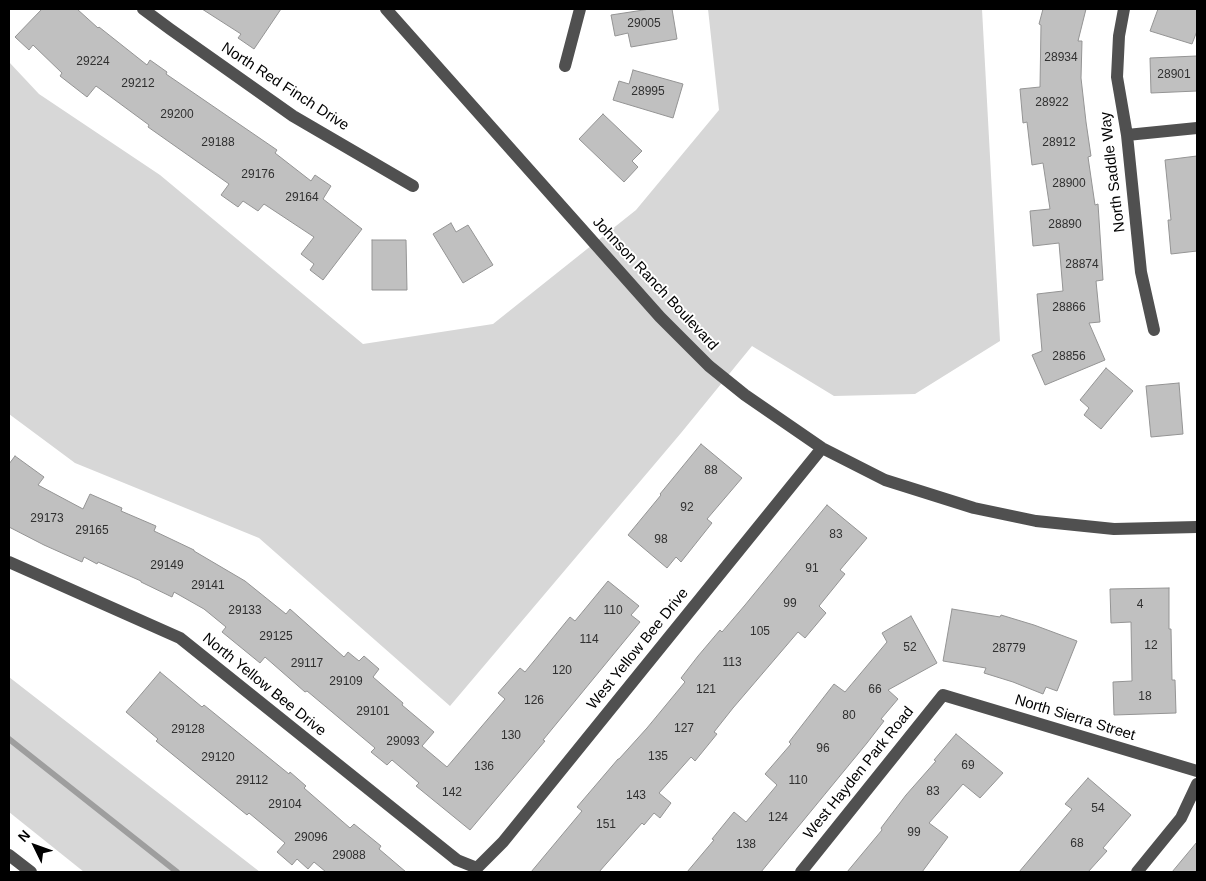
<!DOCTYPE html>
<html>
<head>
<meta charset="utf-8">
<style>
	body { margin:0 }
	#map { position:relative; width:1206px; height:881px; overflow:hidden; background:#fff; font-family:Arial,sans-serif }
	canvas { display:block }
	.frame { position:absolute; inset:0; border:10px solid #000; pointer-events:none }
	.north { position:absolute; left:10px; top:821px; width:50px; height:50px; -webkit-text-stroke:4px #fff; paint-order:stroke; rotate:312deg; font-size:14px; font-weight:700; line-height:20px; text-align:center; color:#000 }
	.north::after { content:''; display:block; margin:auto; width:18px; height:22px; background:#000; clip-path:polygon(50% 0,100% 100%,50% 72%,0 100%) }
</style>
</head>
<body>
<div id="map">
<canvas width="1206" height="881"></canvas>
<div class="frame"></div>
<div class="north">N</div>
</div>
<script>
const context = document.querySelector('canvas').getContext('2d');
context.lineJoin = 'round';
function fillPath(path, color) {
  context.fillStyle = color;
  context.fill(path, 'evenodd');
}
function toPath(rows) {
  const path = new Path2D();
  for (const r of rows) {
    path.moveTo(r[0], r[1]);
    for (let i = 2; i < r.length; i += 2) path.lineTo(r[i], r[i + 1]);
  }
  return path;
}
function strokePath(path, color, width, dash) {
  context.strokeStyle = color;
  context.lineWidth = width;
  context.lineCap = dash ? 'butt' : 'round';
  context.setLineDash(dash || []);
  context.stroke(path);
}
function drawText(font, color, halo, rows, align = 'center') {
  context.font = font + ' Arial,sans-serif';
  context.lineWidth = 4;
  context.setLineDash([]);
  context.textBaseline = 'middle';
  context.strokeStyle = halo;
  context.fillStyle = color;
  for (const [text, x, y, turn = 0] of rows) {
    context.save();
    context.translate(x, y);
    context.rotate((+turn || 0) * Math.PI / 180);
    context.textAlign = isNaN(turn) ? turn : align;
    if (halo) context.strokeText(text, 0, 0);
    context.fillText(text, 0, 0);
    context.restore();
  }
}
fillPath(toPath([
	[708,9,982,9,1000,341,915,394,834,396,752,346,681,433,450,706,259,538,75,463,9,414,9,62,39,94,160,175,363,344,493,324,636,210,719,110],
	[9,677,260,872,84,872,9,812]
]), '#d7d7d7');
strokePath(toPath([
	[9,739,177,872]
]), '#9e9e9e', 6);
const building = toPath([
	[42,9,77,9,98,28,99,27,147,65,150,60,167,72,166,74,277,150,275,153,311,181,315,175,331,186,323,199,362,229,323,280,310,270,314,264,301,254,314,237,264,204,258,211,243,201,238,207,221,195,229,184,148,127,149,125,96,86,87,97,60,76,62,73,33,45,29,50,15,37,42,9],
	[202,9,281,9,254,49,238,38,241,34,202,9],
	[650,9,672,9,677,39,631,47,628,33,615,36,611,15,650,9],
	[1043,9,1086,9,1078,41,1082,41,1081,78,1086,122,1091,156,1088,157,1095,205,1098,204,1103,280,1096,281,1100,322,1089,323,1105,360,1045,385,1032,355,1042,351,1037,294,1063,291,1059,243,1033,246,1030,211,1050,209,1043,163,1032,165,1027,122,1023,123,1020,89,1040,87,1041,25,1039,24,1043,9],
	[1158,9,1197,9,1197,31,1192,44,1150,31,1158,9],
	[1197,56,1197,91,1151,93,1150,58,1197,56],
	[633,70,683,84,673,118,613,100,619,81,629,84,633,70],
	[603,114,642,151,632,161,638,167,624,182,579,139,603,114],
	[1197,156,1197,251,1171,254,1168,220,1171,220,1165,160,1197,156],
	[451,223,456,232,468,225,493,265,463,283,433,234,451,223],
	[372,240,406,240,407,290,372,290,372,240],
	[1106,368,1133,391,1101,429,1084,415,1089,408,1080,400,1106,368],
	[1179,383,1183,434,1151,437,1146,386,1179,383],
	[701,444,742,478,707,519,712,523,681,562,676,557,667,568,628,535,661,495,660,494,701,444],
	[15,456,44,477,38,485,83,509,90,494,122,508,121,511,156,526,154,531,194,550,194,551,245,581,286,614,290,609,344,657,348,652,359,661,364,656,379,669,373,677,403,703,402,705,434,732,422,746,447,767,505,699,498,693,520,668,525,672,570,617,575,621,608,581,639,606,631,615,640,622,543,740,545,741,470,830,416,786,419,783,392,760,387,765,371,752,375,748,307,691,305,692,265,657,260,663,222,632,226,627,204,609,174,592,172,597,141,582,141,581,98,562,97,564,84,557,82,562,44,545,9,527,9,464,15,456],
	[827,505,867,538,840,570,845,574,819,606,826,613,805,638,798,632,733,708,714,732,717,734,695,761,691,757,659,793,671,803,660,818,654,813,644,825,642,823,599,872,531,872,582,811,577,807,618,759,619,759,647,728,685,682,681,678,698,656,720,630,722,632,745,605,827,505],
	[1169,588,1169,629,1171,629,1172,680,1175,680,1176,713,1114,715,1113,682,1132,681,1131,622,1111,623,1110,589,1169,588],
	[952,609,1000,617,1001,615,1034,625,1077,641,1057,691,1046,687,1043,694,1013,682,984,673,986,668,943,661,952,609],
	[911,616,937,663,888,690,898,699,881,719,884,721,867,743,761,872,687,872,714,840,712,839,734,812,746,822,777,785,765,774,791,744,789,742,834,684,845,692,887,642,882,633,911,616],
	[160,672,202,707,204,705,289,774,290,772,306,786,304,788,350,828,354,824,381,846,379,849,406,872,326,872,314,862,308,869,297,859,292,865,277,852,285,843,249,813,247,815,156,741,158,739,126,712,160,672],
	[956,734,1003,773,980,798,963,784,929,823,948,837,922,872,847,872,882,830,881,828,906,795,936,761,934,760,956,734],
	[1088,778,1131,815,1103,848,1107,851,1088,872,1019,872,1072,809,1065,804,1088,778],
	[1197,842,1197,872,1172,872,1197,842]
]);
fillPath(building, '#c0c0c0');
strokePath(building, '#949494', 1);
strokePath(toPath([
	[143,9,170,29,293,116,413,186],
	[386,9,660,317,709,366,745,395,822,448,885,480,974,508,1036,521,1114,529,1197,527],
	[1124,9,1119,36,1117,77,1127,135,1141,272,1154,330],
	[565,66,580,9],
	[1127,135,1197,128],
	[9,562,180,638,457,860,477,868,503,842,822,448],
	[9,855,31,872],
	[801,872,943,695,1197,771],
	[1137,872,1181,818,1197,784]
]), '#505050', 12);
drawText('12px', '#303030', null, [
	["29005",644,24],
	["28934",1061,58],
	["29224",93,62],
	["28901",1174,75],
	["29212",138,84],
	["28995",648,92],
	["28922",1052,103],
	["29200",177,115],
	["29188",218,143],
	["28912",1059,143],
	["29176",258,175],
	["28900",1069,184],
	["29164",302,198],
	["28890",1065,225],
	["28874",1082,265],
	["28866",1069,308],
	["28856",1069,357],
	["88",711,471],
	["92",687,508],
	["29173",47,519],
	["29165",92,531],
	["83",836,535],
	["98",661,540],
	["29149",167,566],
	["91",812,569],
	["29141",208,586],
	["99",790,604],
	["4",1140,605],
	["29133",245,611],
	["110",613,611],
	["105",760,632],
	["29125",276,637],
	["114",589,640],
	["12",1151,646],
	["52",910,648],
	["28779",1009,649],
	["113",732,663],
	["29117",307,664],
	["120",562,671],
	["29109",346,682],
	["121",706,690],
	["66",875,690],
	["18",1145,697],
	["126",534,701],
	["29101",373,712],
	["80",849,716],
	["127",684,729],
	["29128",188,730],
	["130",511,736],
	["29093",403,742],
	["96",823,749],
	["135",658,757],
	["29120",218,758],
	["69",968,766],
	["136",484,767],
	["29112",252,781],
	["110",798,781],
	["83",933,792],
	["142",452,793],
	["143",636,796],
	["29104",285,805],
	["54",1098,809],
	["124",778,818],
	["151",606,825],
	["99",914,833],
	["29096",311,838],
	["68",1077,844],
	["138",746,845],
	["29088",349,856]
]);
drawText('15px', '#000', '#fff', [
	["North Red Finch Drive",285,87,33],
	["North Saddle Way",1113,172,-97],
	["Johnson Ranch Boulevard",655,284,47],
	["West Yellow Bee Drive",638,649,-51],
	["North Yellow Bee Drive",264,685,39],
	["North Sierra Street",1075,718,17],
	["West Hayden Park Road",859,773,-51]
]);
</script>
</body>
</html>
